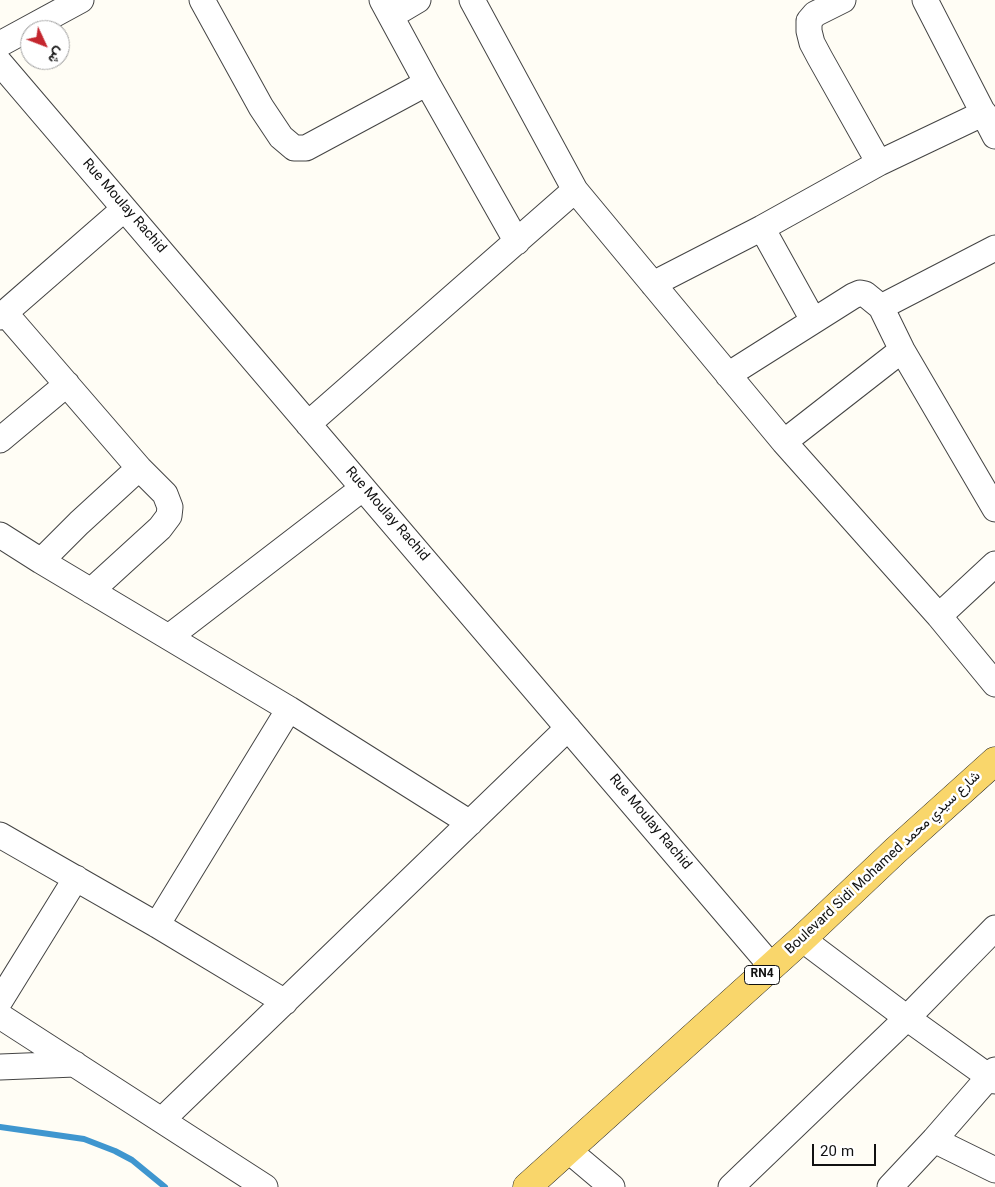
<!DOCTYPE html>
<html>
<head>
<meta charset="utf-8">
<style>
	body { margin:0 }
	#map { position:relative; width:995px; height:1187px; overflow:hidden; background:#fffdf5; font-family:Georgia,Vazirmatn,serif }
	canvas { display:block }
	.north { position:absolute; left:20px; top:20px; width:50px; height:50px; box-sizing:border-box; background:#fff; border:1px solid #a0a0a0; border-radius:50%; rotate:133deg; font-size:14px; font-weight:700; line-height:20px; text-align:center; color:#111 }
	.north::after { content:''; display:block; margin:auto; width:18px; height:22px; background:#c4262e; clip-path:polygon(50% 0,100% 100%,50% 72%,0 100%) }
	.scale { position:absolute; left:812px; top:1144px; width:64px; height:22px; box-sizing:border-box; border:2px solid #111; border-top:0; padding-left:6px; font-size:15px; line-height:18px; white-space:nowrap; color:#111; -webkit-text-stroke:4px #fff; paint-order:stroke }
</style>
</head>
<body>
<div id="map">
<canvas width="995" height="1187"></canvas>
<div class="north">ش</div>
<div class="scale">20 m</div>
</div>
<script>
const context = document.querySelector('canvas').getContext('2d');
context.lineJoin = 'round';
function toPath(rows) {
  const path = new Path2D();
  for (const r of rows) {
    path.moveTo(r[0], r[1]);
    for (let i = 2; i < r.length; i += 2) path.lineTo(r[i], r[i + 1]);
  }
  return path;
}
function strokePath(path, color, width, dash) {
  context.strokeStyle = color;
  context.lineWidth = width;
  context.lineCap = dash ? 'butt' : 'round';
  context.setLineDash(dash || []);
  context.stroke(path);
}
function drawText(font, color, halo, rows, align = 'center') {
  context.font = font + ' Georgia,Vazirmatn,serif';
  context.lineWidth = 5;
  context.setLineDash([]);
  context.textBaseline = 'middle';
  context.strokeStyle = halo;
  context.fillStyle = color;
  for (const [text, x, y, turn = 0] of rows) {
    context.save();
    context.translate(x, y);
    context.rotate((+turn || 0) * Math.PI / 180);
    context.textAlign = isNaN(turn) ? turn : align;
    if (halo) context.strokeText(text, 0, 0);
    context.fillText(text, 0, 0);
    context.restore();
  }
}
strokePath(toPath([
	[0,1127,84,1139,115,1151,132,1160,165,1187]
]), '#3f96cf', 6);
const minor = toPath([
	[202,0,261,107,281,137,294,148,306,148,427,83],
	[382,0,427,83,517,242],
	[472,0,575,190,784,442,939,616,995,684],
	[843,0,815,14,809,21,809,31,812,43,820,58,879,163],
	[925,0,995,136],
	[391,16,418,0],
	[0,44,81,0],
	[0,63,772,967],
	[762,228,813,320],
	[653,284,762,228,879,163,984,113],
	[881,307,995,248],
	[5,313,139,468,79,523,41,561],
	[0,317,124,209],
	[728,375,853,296,860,293,865,294,881,307,902,350,995,509],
	[308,424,575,190],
	[0,440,67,384],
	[784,442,902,350],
	[0,535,41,561,289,709,470,823],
	[91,591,160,528,169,516,170,507,165,494,139,468],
	[939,616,995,564],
	[169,637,363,488],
	[0,835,157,925,285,1002],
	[157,925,289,709],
	[802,939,907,1018,995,1081],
	[0,1001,76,878],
	[0,1016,265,1187],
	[0,1067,75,1064],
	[162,1120,568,728],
	[934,1140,995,1170],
	[568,1150,612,1187],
	[731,1187,907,1018,995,928],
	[890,1187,934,1140,995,1070]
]);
const major = toPath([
	[527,1187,802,939,895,851,995,761]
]);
strokePath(minor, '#444', 27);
strokePath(major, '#222', 29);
strokePath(minor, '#fff', 25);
strokePath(major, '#f9d66b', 28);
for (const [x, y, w] of [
	[762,975,35]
]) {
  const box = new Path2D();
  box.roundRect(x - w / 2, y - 9.5, w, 19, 4);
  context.fillStyle = '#fff';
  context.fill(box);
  strokePath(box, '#111', 1);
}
drawText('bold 12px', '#111', null, [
	["RN4",762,975]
]);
drawText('14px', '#111', '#fff', [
	["Rue Moulay Rachid",123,207,49],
	["Rue Moulay Rachid",386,515,49],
	["Rue Moulay Rachid",649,823,50],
	["Boulevard Sidi Mohamed شارع سيدي محمد",884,864,-43]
]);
</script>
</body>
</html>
